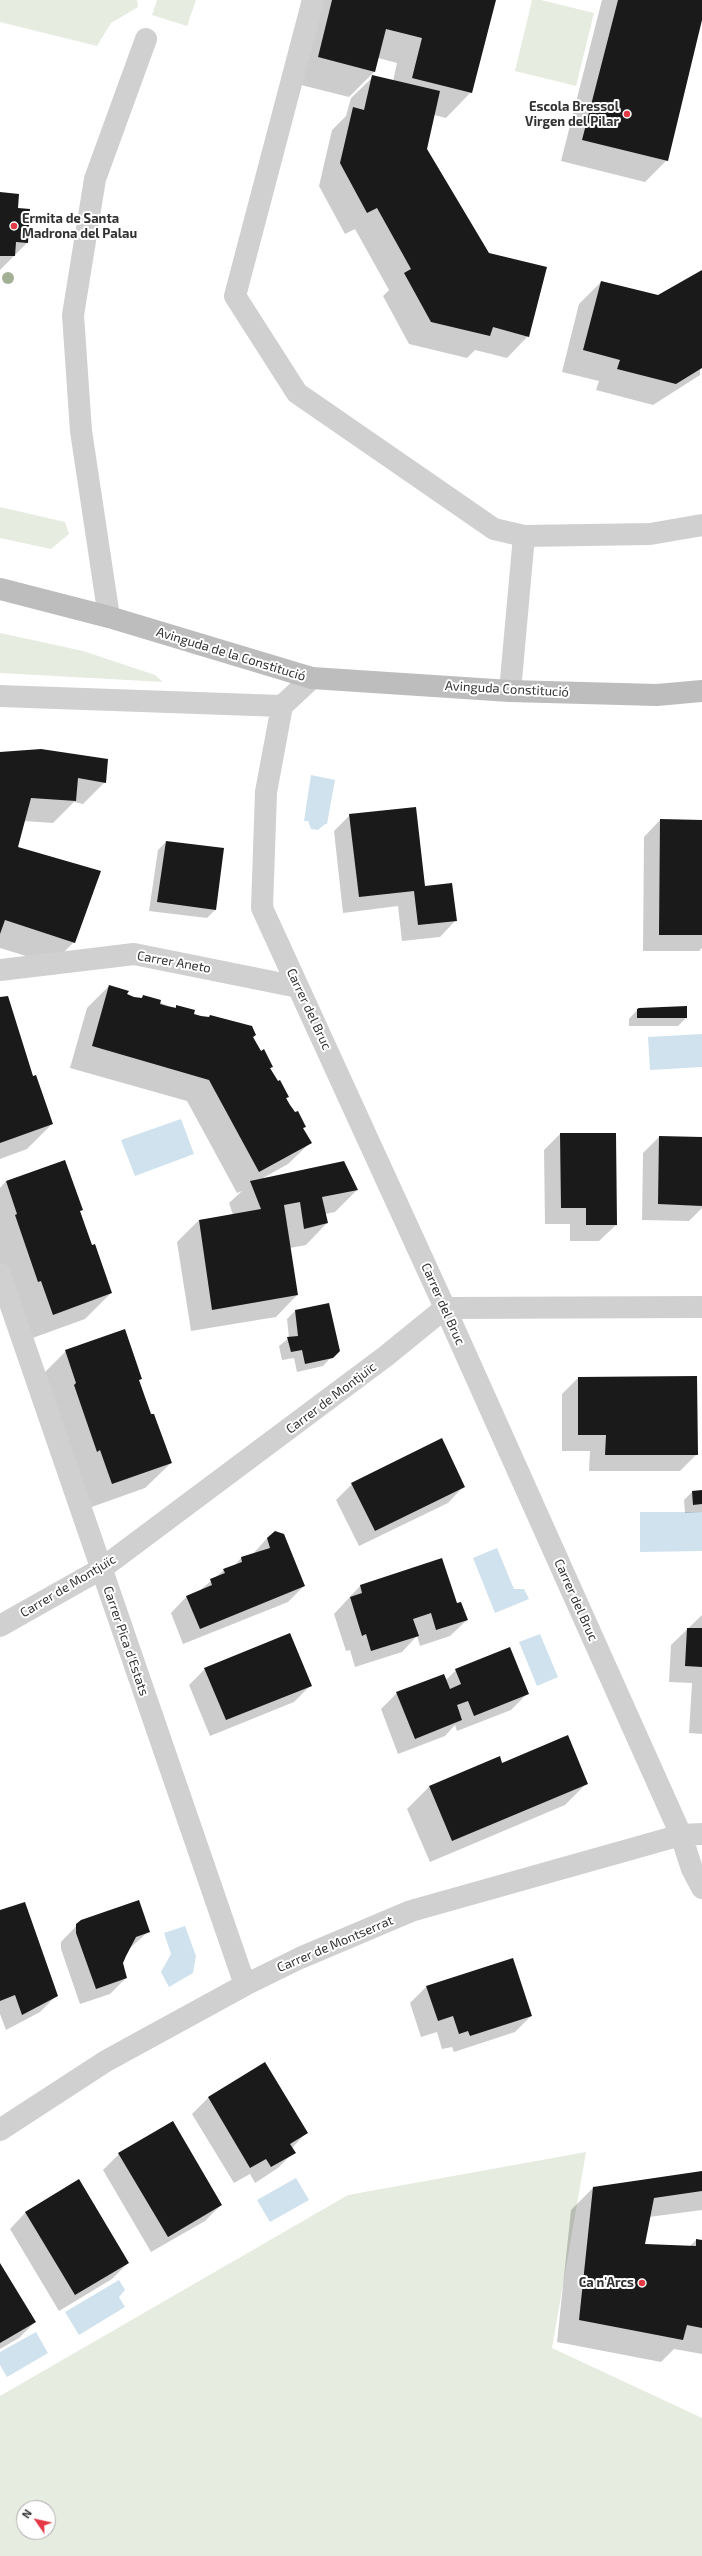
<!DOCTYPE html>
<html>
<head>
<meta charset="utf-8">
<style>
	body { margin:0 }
	#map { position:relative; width:702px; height:2556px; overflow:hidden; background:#fff; font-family:"Exo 2",sans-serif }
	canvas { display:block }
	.north { position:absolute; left:16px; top:2500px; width:40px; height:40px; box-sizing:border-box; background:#fff; border:1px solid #adadad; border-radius:50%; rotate:304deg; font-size:11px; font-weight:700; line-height:16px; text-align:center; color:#333 }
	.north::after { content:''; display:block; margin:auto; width:14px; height:18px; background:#e63946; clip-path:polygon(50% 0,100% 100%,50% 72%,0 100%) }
</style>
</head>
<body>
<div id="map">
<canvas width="702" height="2556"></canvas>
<div class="north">N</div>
</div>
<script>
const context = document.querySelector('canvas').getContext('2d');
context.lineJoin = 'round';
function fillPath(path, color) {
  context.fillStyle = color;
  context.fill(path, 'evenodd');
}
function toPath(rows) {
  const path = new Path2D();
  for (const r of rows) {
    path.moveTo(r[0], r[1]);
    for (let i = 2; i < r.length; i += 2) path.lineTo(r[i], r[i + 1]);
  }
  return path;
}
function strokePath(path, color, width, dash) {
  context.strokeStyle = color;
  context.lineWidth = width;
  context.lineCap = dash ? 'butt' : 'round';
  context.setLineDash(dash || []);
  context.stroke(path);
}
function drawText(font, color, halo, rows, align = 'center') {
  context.font = font + ' "Exo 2",sans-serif';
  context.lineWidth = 4;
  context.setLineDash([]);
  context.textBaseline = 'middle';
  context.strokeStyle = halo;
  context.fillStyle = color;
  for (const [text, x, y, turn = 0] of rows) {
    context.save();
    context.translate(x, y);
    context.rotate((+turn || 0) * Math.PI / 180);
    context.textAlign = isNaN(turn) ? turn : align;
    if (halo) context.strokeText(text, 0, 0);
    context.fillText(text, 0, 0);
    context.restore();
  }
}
fillPath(toPath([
	[0,0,137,0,138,7,111,23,97,46,0,22],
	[157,0,196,0,187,26,152,15],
	[532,0,541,0,594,13,576,86,515,71],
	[0,507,65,522,69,534,51,549,0,538],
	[0,633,83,651,155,675,163,682,0,673],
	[586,2152,552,2348,702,2418,702,2556,0,2556,0,2396,348,2195],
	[24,2508,48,2508,48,2532,24,2532]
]), '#e6ecdf');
fillPath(toPath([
	[311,775,335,780,327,824,325,824,318,830,311,829,308,821,304,821],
	[702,1034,702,1067,650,1070,648,1037],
	[181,1119,194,1154,135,1176,121,1140],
	[640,1512,702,1512,702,1551,640,1552],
	[497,1548,514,1589,524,1589,529,1599,495,1613,473,1558],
	[540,1634,558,1677,537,1686,519,1642],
	[185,1926,196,1956,193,1973,169,1987,161,1972,171,1954,164,1933],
	[296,2178,309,2200,270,2222,257,2200],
	[119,2280,125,2290,119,2297,125,2307,79,2335,65,2312],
	[36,2332,48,2353,7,2377,0,2365,0,2352]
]), '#cfe2ee');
fillPath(toPath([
	[313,0,495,0,471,92,446,118,434,115,426,149,528,336,507,358,475,350,467,358,409,344,383,296,389,290,355,229,345,234,319,186,332,130,346,116,351,98,373,77,393,81,397,63,378,58,375,71,349,97,293,83],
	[602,0,702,0,702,16,667,160,645,182,561,161],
	[0,193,17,209,27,243,0,270],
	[702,271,700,375,653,405,596,390,599,381,562,372,579,304,601,282,658,297],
	[0,753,105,782,83,804,74,802,53,823,24,821,17,848,74,942,52,964,0,948],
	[350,815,456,920,440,937,402,941,398,906,343,913,334,831],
	[660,820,702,821,702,948,699,951,643,951,644,837],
	[166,842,223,849,215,910,207,918,149,911,158,850],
	[109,986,126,995,141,999,143,996,174,1008,177,1006,193,1014,255,1035,252,1038,272,1066,269,1069,288,1096,286,1099,305,1126,302,1130,310,1143,288,1164,263,1178,357,1190,335,1212,325,1214,327,1223,306,1245,290,1248,297,1295,276,1317,191,1331,177,1242,199,1220,233,1215,229,1203,242,1191,237,1193,187,1101,70,1068,87,1008],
	[0,999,52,1124,27,1149,0,1159],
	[637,1010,686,1018,678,1026,629,1026,629,1019],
	[560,1134,616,1225,599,1241,570,1241,570,1224,545,1224,544,1150],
	[659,1137,702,1138,702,1208,689,1221,642,1220,643,1153],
	[6,1181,79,1212,111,1293,85,1319,27,1340,0,1271,0,1188],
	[295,1311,338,1350,323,1366,297,1372,294,1358,282,1360,279,1346,289,1338,287,1319],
	[66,1351,141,1378,138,1381,171,1463,145,1488,86,1509,40,1377],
	[578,1378,697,1454,680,1471,589,1471,590,1451,562,1451,562,1394],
	[352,1484,464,1486,448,1503,359,1546,336,1500],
	[702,1491,702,1512,685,1513,684,1500,692,1492],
	[277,1532,283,1535,304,1586,288,1602,183,1644,171,1613,187,1596,199,1591,224,1570,234,1566,241,1558,253,1554,269,1536],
	[360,1586,467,1620,450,1636,420,1646,417,1636,402,1652,355,1667,350,1650,346,1651,334,1614],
	[702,1615,702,1734,689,1733,692,1683,669,1682,671,1645],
	[205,1669,310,1686,294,1702,210,1736,189,1685],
	[456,1670,527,1694,511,1710,457,1731,455,1725,445,1736,398,1754,381,1709,397,1693,446,1680],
	[499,1757,502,1764,587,1783,565,1805,430,1862,407,1809,429,1787],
	[0,1912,56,1996,40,2012,6,2030,0,2014],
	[81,1921,149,1931,129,1949,122,1963,126,1978,110,1994,80,2004,61,1949,61,1942],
	[426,1987,531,2016,515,2032,454,2052,452,2047,442,2049,437,2032,421,2037,410,2003],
	[265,2064,306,2133,292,2148,294,2152,278,2168,255,2183,250,2174,234,2183,192,2114,208,2098],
	[119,2154,221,2205,205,2221,151,2252,103,2170],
	[702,2172,702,2210,649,2217,643,2244,689,2247,696,2240,702,2241,702,2354,674,2349,661,2362,557,2342,571,2210,593,2188],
	[26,2212,128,2263,112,2279,59,2311,10,2229],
	[0,2265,35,2322,19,2338,0,2349]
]), '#0003');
fillPath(toPath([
	[332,0,496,0,472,93,412,78,422,38,386,29,375,72,318,57],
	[618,0,702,0,702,20,668,161,582,140],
	[372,75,440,91,427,149,489,253,547,267,529,337,493,327,490,336,431,322,404,273,411,269,377,208,367,213,340,163,353,107,364,110],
	[0,192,19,194,18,208,30,209,28,243,16,242,15,256,0,256],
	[702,270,702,368,676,384,617,369,620,360,583,350,601,281,658,295],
	[41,749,108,759,106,783,78,778,76,801,31,798,18,847,101,871,75,943,5,920,0,934,0,752],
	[416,807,425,886,452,883,457,921,418,925,414,891,359,897,349,814],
	[660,819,702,820,702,935,659,935],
	[166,841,224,848,216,910,157,902],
	[109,985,129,991,127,994,134,997,142,998,143,995,161,1000,160,1004,167,1006,176,1008,176,1005,195,1010,194,1014,201,1016,209,1017,210,1015,252,1026,256,1035,253,1037,261,1051,264,1049,273,1067,270,1068,278,1081,280,1080,289,1097,286,1098,290,1105,295,1112,298,1111,306,1127,303,1128,312,1143,259,1172,209,1080,92,1046],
	[8,996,33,1076,36,1075,53,1124,0,1143,0,997],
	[687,1006,687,1018,637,1018,637,1009,639,1008],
	[560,1133,616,1133,617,1225,586,1225,586,1208,561,1208],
	[659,1136,702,1137,702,1206,658,1204],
	[65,1160,83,1210,80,1211,92,1245,95,1244,112,1293,53,1315,41,1281,38,1282,15,1215,17,1214,6,1181],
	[344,1161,358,1190,322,1197,328,1223,304,1229,300,1202,284,1205,298,1295,212,1310,199,1220,261,1209,250,1181],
	[329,1303,340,1351,333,1358,305,1364,302,1350,291,1352,287,1337,298,1336,295,1310],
	[125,1329,142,1379,139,1380,151,1414,154,1414,172,1463,112,1484,100,1450,97,1452,74,1385,76,1383,65,1350],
	[697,1376,698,1455,605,1455,606,1435,578,1435,578,1377],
	[442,1438,465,1487,375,1531,351,1483],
	[702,1490,702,1504,693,1505,692,1491],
	[275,1531,284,1534,305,1586,200,1629,186,1596,212,1585,210,1579,225,1573,223,1569,242,1562,241,1557,270,1548,267,1538],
	[442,1558,457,1603,461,1602,468,1620,436,1630,431,1613,413,1619,419,1636,371,1651,366,1634,362,1636,350,1597,362,1593,360,1585],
	[687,1628,702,1628,702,1667,685,1666],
	[290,1633,312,1686,226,1720,204,1668],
	[510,1647,529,1694,474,1716,468,1701,457,1705,462,1720,415,1739,396,1692,444,1674,450,1689,461,1684,455,1669],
	[568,1735,588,1784,452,1841,429,1786,500,1756,502,1763],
	[139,1900,150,1932,136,1937,126,1956,123,1963,127,1978,96,1989,76,1933,76,1924,81,1920],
	[25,1902,58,1996,22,2015,15,1995,0,2001,0,1910],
	[513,1958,532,2016,470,2036,468,2031,459,2034,453,2016,438,2021,426,1986],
	[265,2062,308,2133,290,2144,296,2153,271,2167,266,2159,250,2168,208,2097],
	[173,2121,222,2205,168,2237,118,2153],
	[702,2171,702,2191,654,2198,645,2244,696,2246,696,2239,702,2240,702,2328,687,2325,683,2340,579,2320,593,2187],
	[79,2179,129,2263,75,2295,25,2212],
	[0,2263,36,2322,0,2343]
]), '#1a1a1a');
strokePath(toPath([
	[313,0,235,296,297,393,494,529,524,536,650,534,702,525],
	[109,617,81,431,73,315,95,179,146,39],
	[510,691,524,536]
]), '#d0d0d0', 22);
strokePath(toPath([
	[0,696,282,706,312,678],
	[282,706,266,792,262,908,445,1308,681,1835,692,1869,702,1888],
	[0,970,134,954,298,987],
	[0,1274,245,1985],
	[0,1626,101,1569,386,1356,445,1308,702,1307],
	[0,2130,106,2061,245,1985,300,1958,411,1911,681,1835,702,1834]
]), '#d0d0d0', 22);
strokePath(toPath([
	[0,589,109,617,312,678,510,691,657,695,702,691]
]), '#bdbdbd', 22);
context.fillStyle = '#a2b095';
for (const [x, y] of [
	[8,278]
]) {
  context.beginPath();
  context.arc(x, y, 6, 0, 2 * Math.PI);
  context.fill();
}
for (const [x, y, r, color] of [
	[627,114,4,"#e63946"],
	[14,226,4,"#e63946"],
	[642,2283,4,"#e63946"]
]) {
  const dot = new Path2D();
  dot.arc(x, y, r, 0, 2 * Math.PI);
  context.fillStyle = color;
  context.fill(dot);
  strokePath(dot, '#fff', 1.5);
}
drawText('bold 13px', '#333', '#fff', [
	["Escola Bressol",619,107],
	["Virgen del Pilar",619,122],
	["Ermita de Santa",22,219,"left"],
	["Madrona del Palau",22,234,"left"],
	["Ca n'Arcs",634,2283]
], 'right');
drawText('13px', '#333', '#fff', [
	["Avinguda de la Constitució",231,654,17],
	["Avinguda Constitució",507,689,3],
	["Carrer Aneto",174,962,10],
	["Carrer del Bruc",309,1009,65],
	["Carrer del Bruc",443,1304,66],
	["Carrer de Montjuïc",331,1398,-37],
	["Carrer de Montjuïc",68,1586,-31],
	["Carrer del Bruc",576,1600,66],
	["Carrer Pica d'Estats",126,1641,71],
	["Carrer de Montserrat",335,1944,-23]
]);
</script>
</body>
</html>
